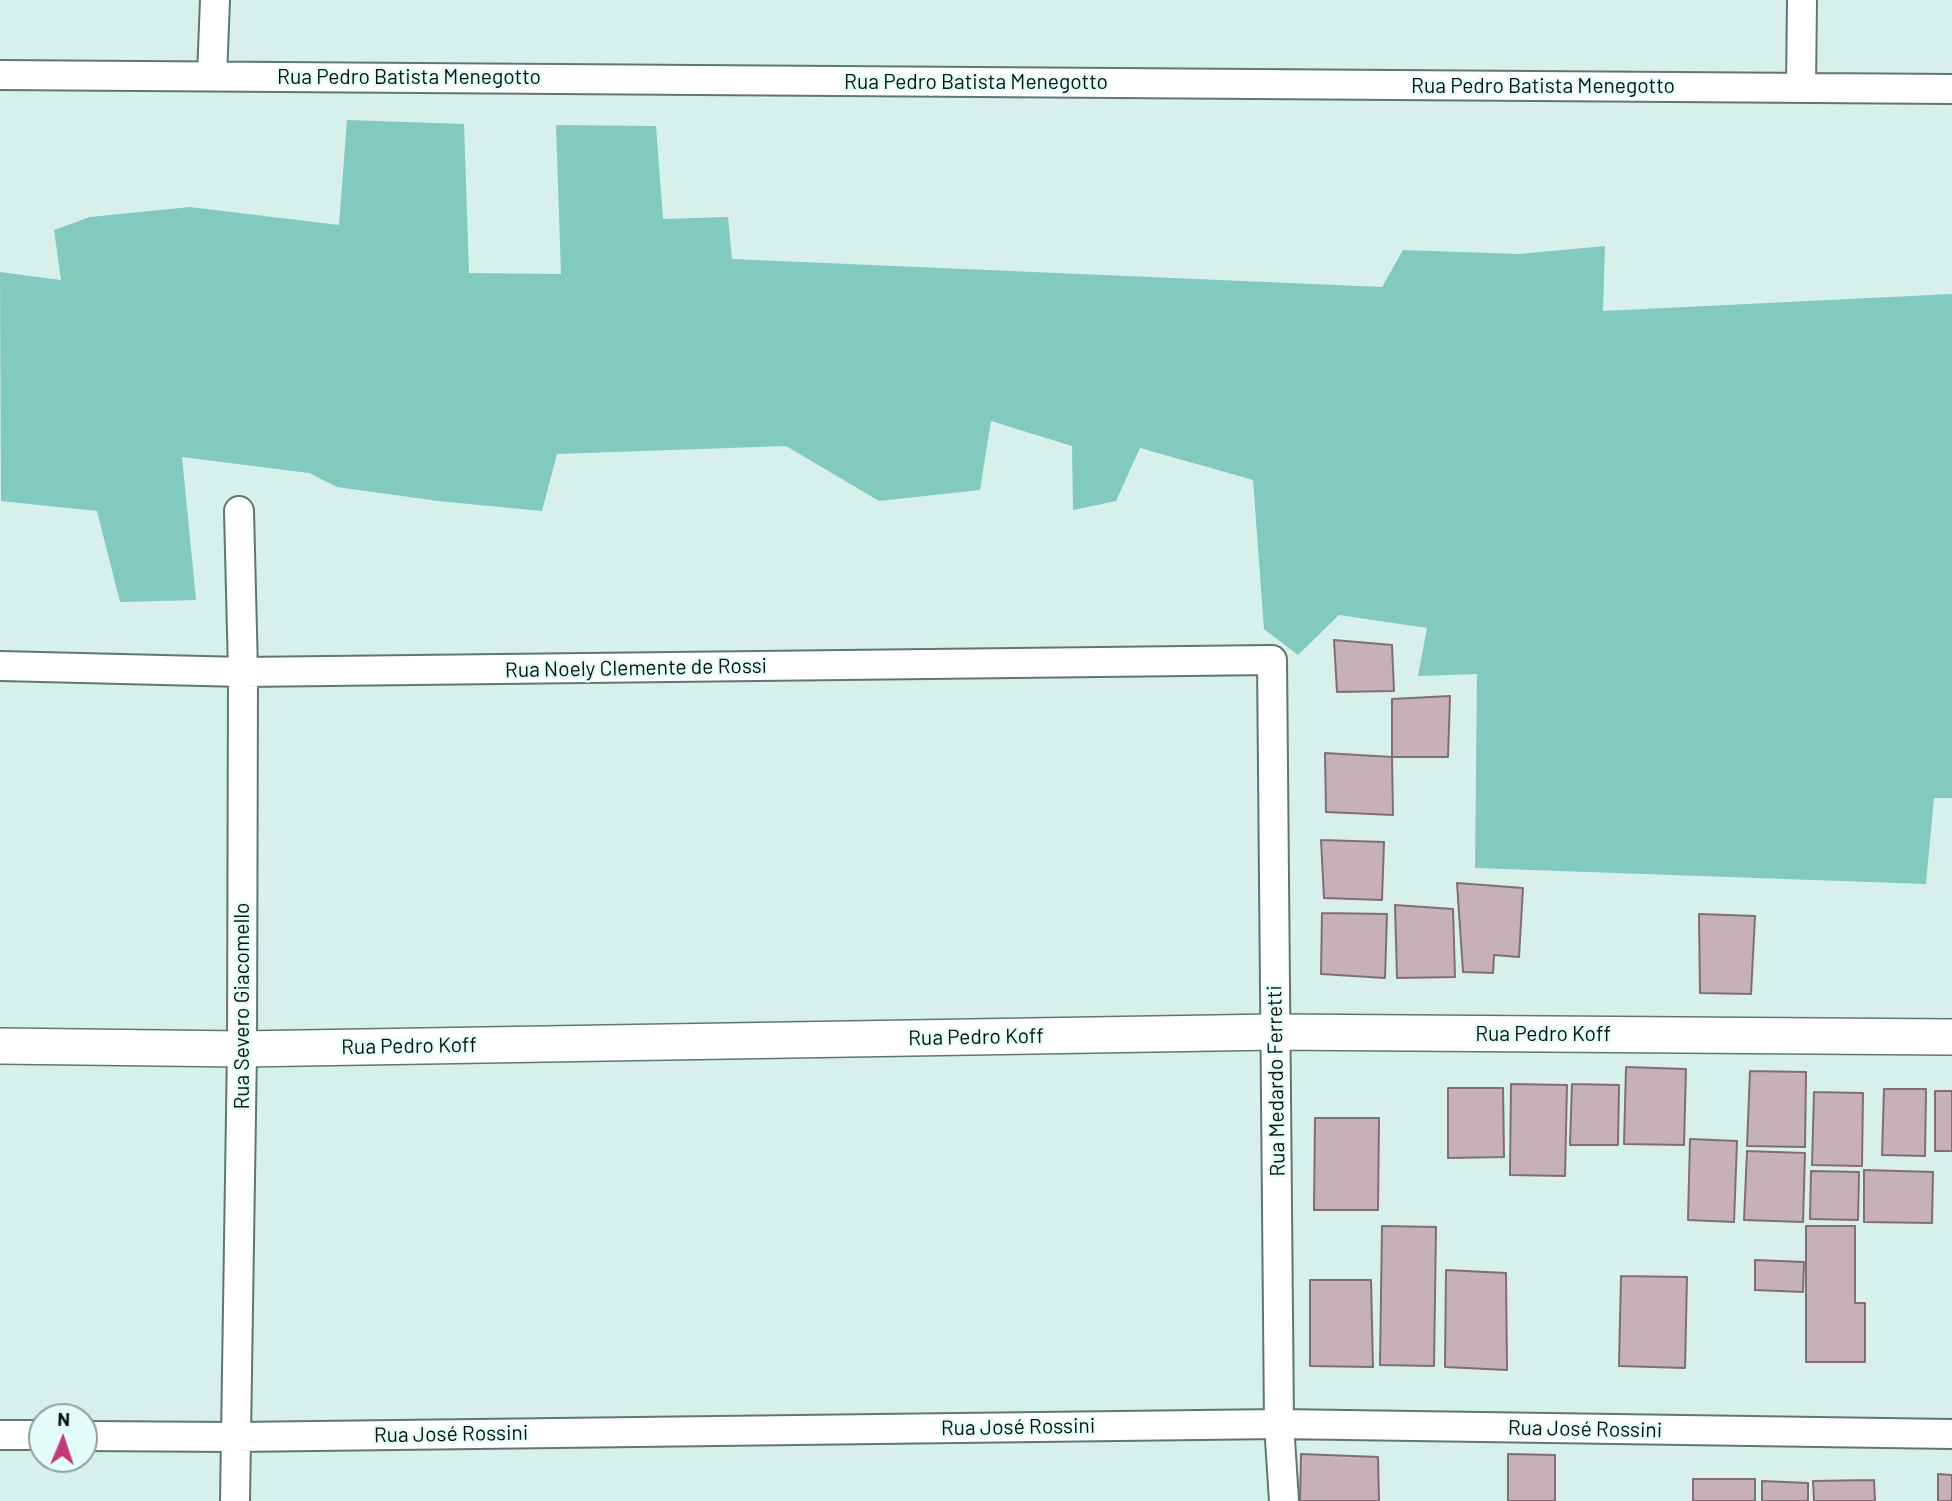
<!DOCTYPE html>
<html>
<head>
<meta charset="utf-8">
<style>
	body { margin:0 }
	#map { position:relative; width:1952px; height:1501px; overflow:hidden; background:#d7f0eb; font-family:Barlow,sans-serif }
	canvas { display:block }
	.north { position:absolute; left:28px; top:1403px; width:70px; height:70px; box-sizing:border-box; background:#e4fdf9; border:2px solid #8c9f9c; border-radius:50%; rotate:2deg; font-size:19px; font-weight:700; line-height:28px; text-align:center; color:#091210 }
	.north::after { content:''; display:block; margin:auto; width:24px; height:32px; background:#c23b78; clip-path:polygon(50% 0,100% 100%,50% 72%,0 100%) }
</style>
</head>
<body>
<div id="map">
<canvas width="1952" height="1501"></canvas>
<div class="north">N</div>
</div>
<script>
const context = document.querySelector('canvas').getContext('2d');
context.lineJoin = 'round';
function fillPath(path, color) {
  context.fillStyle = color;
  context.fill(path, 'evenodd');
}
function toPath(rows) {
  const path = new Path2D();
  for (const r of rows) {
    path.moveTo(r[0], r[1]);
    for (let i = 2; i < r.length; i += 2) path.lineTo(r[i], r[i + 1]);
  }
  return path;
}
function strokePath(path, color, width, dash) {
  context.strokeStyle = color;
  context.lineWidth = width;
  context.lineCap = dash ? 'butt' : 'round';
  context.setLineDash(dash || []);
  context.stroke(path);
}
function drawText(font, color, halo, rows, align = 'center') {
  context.font = font + ' Barlow,sans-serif';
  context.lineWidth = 5;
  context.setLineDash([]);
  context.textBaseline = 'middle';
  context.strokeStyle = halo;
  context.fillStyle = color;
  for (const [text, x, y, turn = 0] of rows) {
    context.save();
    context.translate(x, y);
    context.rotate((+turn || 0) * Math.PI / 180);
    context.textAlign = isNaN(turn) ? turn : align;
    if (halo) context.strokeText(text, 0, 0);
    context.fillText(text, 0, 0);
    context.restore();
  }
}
fillPath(toPath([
	[347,120,464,124,469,273,561,274,556,125,656,126,663,219,728,217,732,259,1382,287,1403,250,1520,254,1605,246,1603,311,1952,294,1952,798,1934,798,1926,884,1475,868,1477,674,1418,676,1427,628,1339,615,1298,655,1264,629,1253,480,1140,448,1116,501,1073,510,1072,446,991,421,980,490,879,501,786,446,557,454,542,511,438,501,337,487,309,473,182,457,196,600,120,602,97,511,1,501,0,272,61,280,54,230,90,217,190,207,339,225]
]), '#83cabe');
const building = toPath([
	[1334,640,1392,645,1394,691,1337,692,1334,640],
	[1450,696,1448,757,1392,757,1392,699,1450,696],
	[1325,753,1392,757,1393,815,1326,812,1325,753],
	[1321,840,1384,842,1382,900,1324,898,1321,840],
	[1457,883,1523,888,1519,957,1494,955,1493,973,1463,972,1457,883],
	[1395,905,1453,909,1455,977,1397,978,1395,905],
	[1322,913,1387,914,1385,978,1321,974,1322,913],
	[1699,914,1755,916,1751,994,1700,993,1699,914],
	[1626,1067,1686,1069,1684,1145,1624,1144,1626,1067],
	[1750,1071,1806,1072,1805,1147,1747,1146,1750,1071],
	[1511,1084,1567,1085,1565,1176,1510,1175,1511,1084],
	[1572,1084,1619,1085,1618,1145,1570,1145,1572,1084],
	[1448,1088,1503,1088,1504,1157,1448,1158,1448,1088],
	[1884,1089,1926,1089,1925,1156,1882,1155,1884,1089],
	[1935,1091,1952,1091,1952,1151,1935,1151,1935,1091],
	[1814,1092,1863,1093,1862,1166,1812,1165,1814,1092],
	[1315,1118,1379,1118,1378,1210,1314,1210,1315,1118],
	[1690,1139,1737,1141,1734,1222,1688,1220,1690,1139],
	[1747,1151,1805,1153,1803,1222,1744,1220,1747,1151],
	[1864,1170,1933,1172,1932,1223,1864,1222,1864,1170],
	[1811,1171,1859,1172,1858,1220,1810,1219,1811,1171],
	[1382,1226,1436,1227,1434,1366,1380,1365,1382,1226],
	[1806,1226,1855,1226,1855,1303,1865,1303,1865,1362,1806,1362,1806,1226],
	[1755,1260,1804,1262,1803,1292,1755,1290,1755,1260],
	[1446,1270,1506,1273,1507,1370,1445,1367,1446,1270],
	[1621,1276,1687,1277,1685,1368,1619,1366,1621,1276],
	[1310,1280,1371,1280,1373,1367,1310,1366,1310,1280],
	[1301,1454,1378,1457,1379,1501,1300,1501,1301,1454],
	[1508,1454,1555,1455,1555,1501,1508,1501,1508,1454],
	[1938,1474,1952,1475,1952,1501,1938,1501,1938,1474],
	[1693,1479,1755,1479,1755,1501,1693,1501,1693,1479],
	[1874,1480,1875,1501,1814,1501,1813,1481,1874,1480],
	[1762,1481,1808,1483,1808,1501,1762,1501,1762,1481]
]);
fillPath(building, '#c7b1b8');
strokePath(building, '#826d74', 2);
const minor = toPath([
	[0,75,1952,89],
	[212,76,215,0],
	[1801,88,1802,0],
	[0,666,243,672,1272,660,1279,1424,1284,1501],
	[0,1435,42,1435],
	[84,1436,235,1437,1279,1424,1952,1434],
	[235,1501,242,1049,243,672,239,511]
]);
const tertiary = toPath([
	[0,1046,242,1049,1275,1032,1952,1037]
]);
strokePath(minor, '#607673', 32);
strokePath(tertiary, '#607673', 38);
strokePath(minor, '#fff', 28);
strokePath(tertiary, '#fff', 35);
drawText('21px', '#091210', '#e4fdf9', [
	["Rua Pedro Batista Menegotto",409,77],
	["Rua Pedro Batista Menegotto",976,82],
	["Rua Pedro Batista Menegotto",1543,86],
	["Rua Noely Clemente de Rossi",636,668,-1],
	["Rua Severo Giacomello",242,1006,-90],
	["Rua Pedro Koff",1543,1034],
	["Rua Pedro Koff",976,1037,-1],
	["Rua Pedro Koff",409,1046,-1],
	["Rua Medardo Ferretti",1276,1081,-91],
	["Rua José Rossini",1018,1427,-1],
	["Rua José Rossini",1585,1429,1],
	["Rua José Rossini",451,1434,-1]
]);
</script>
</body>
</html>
